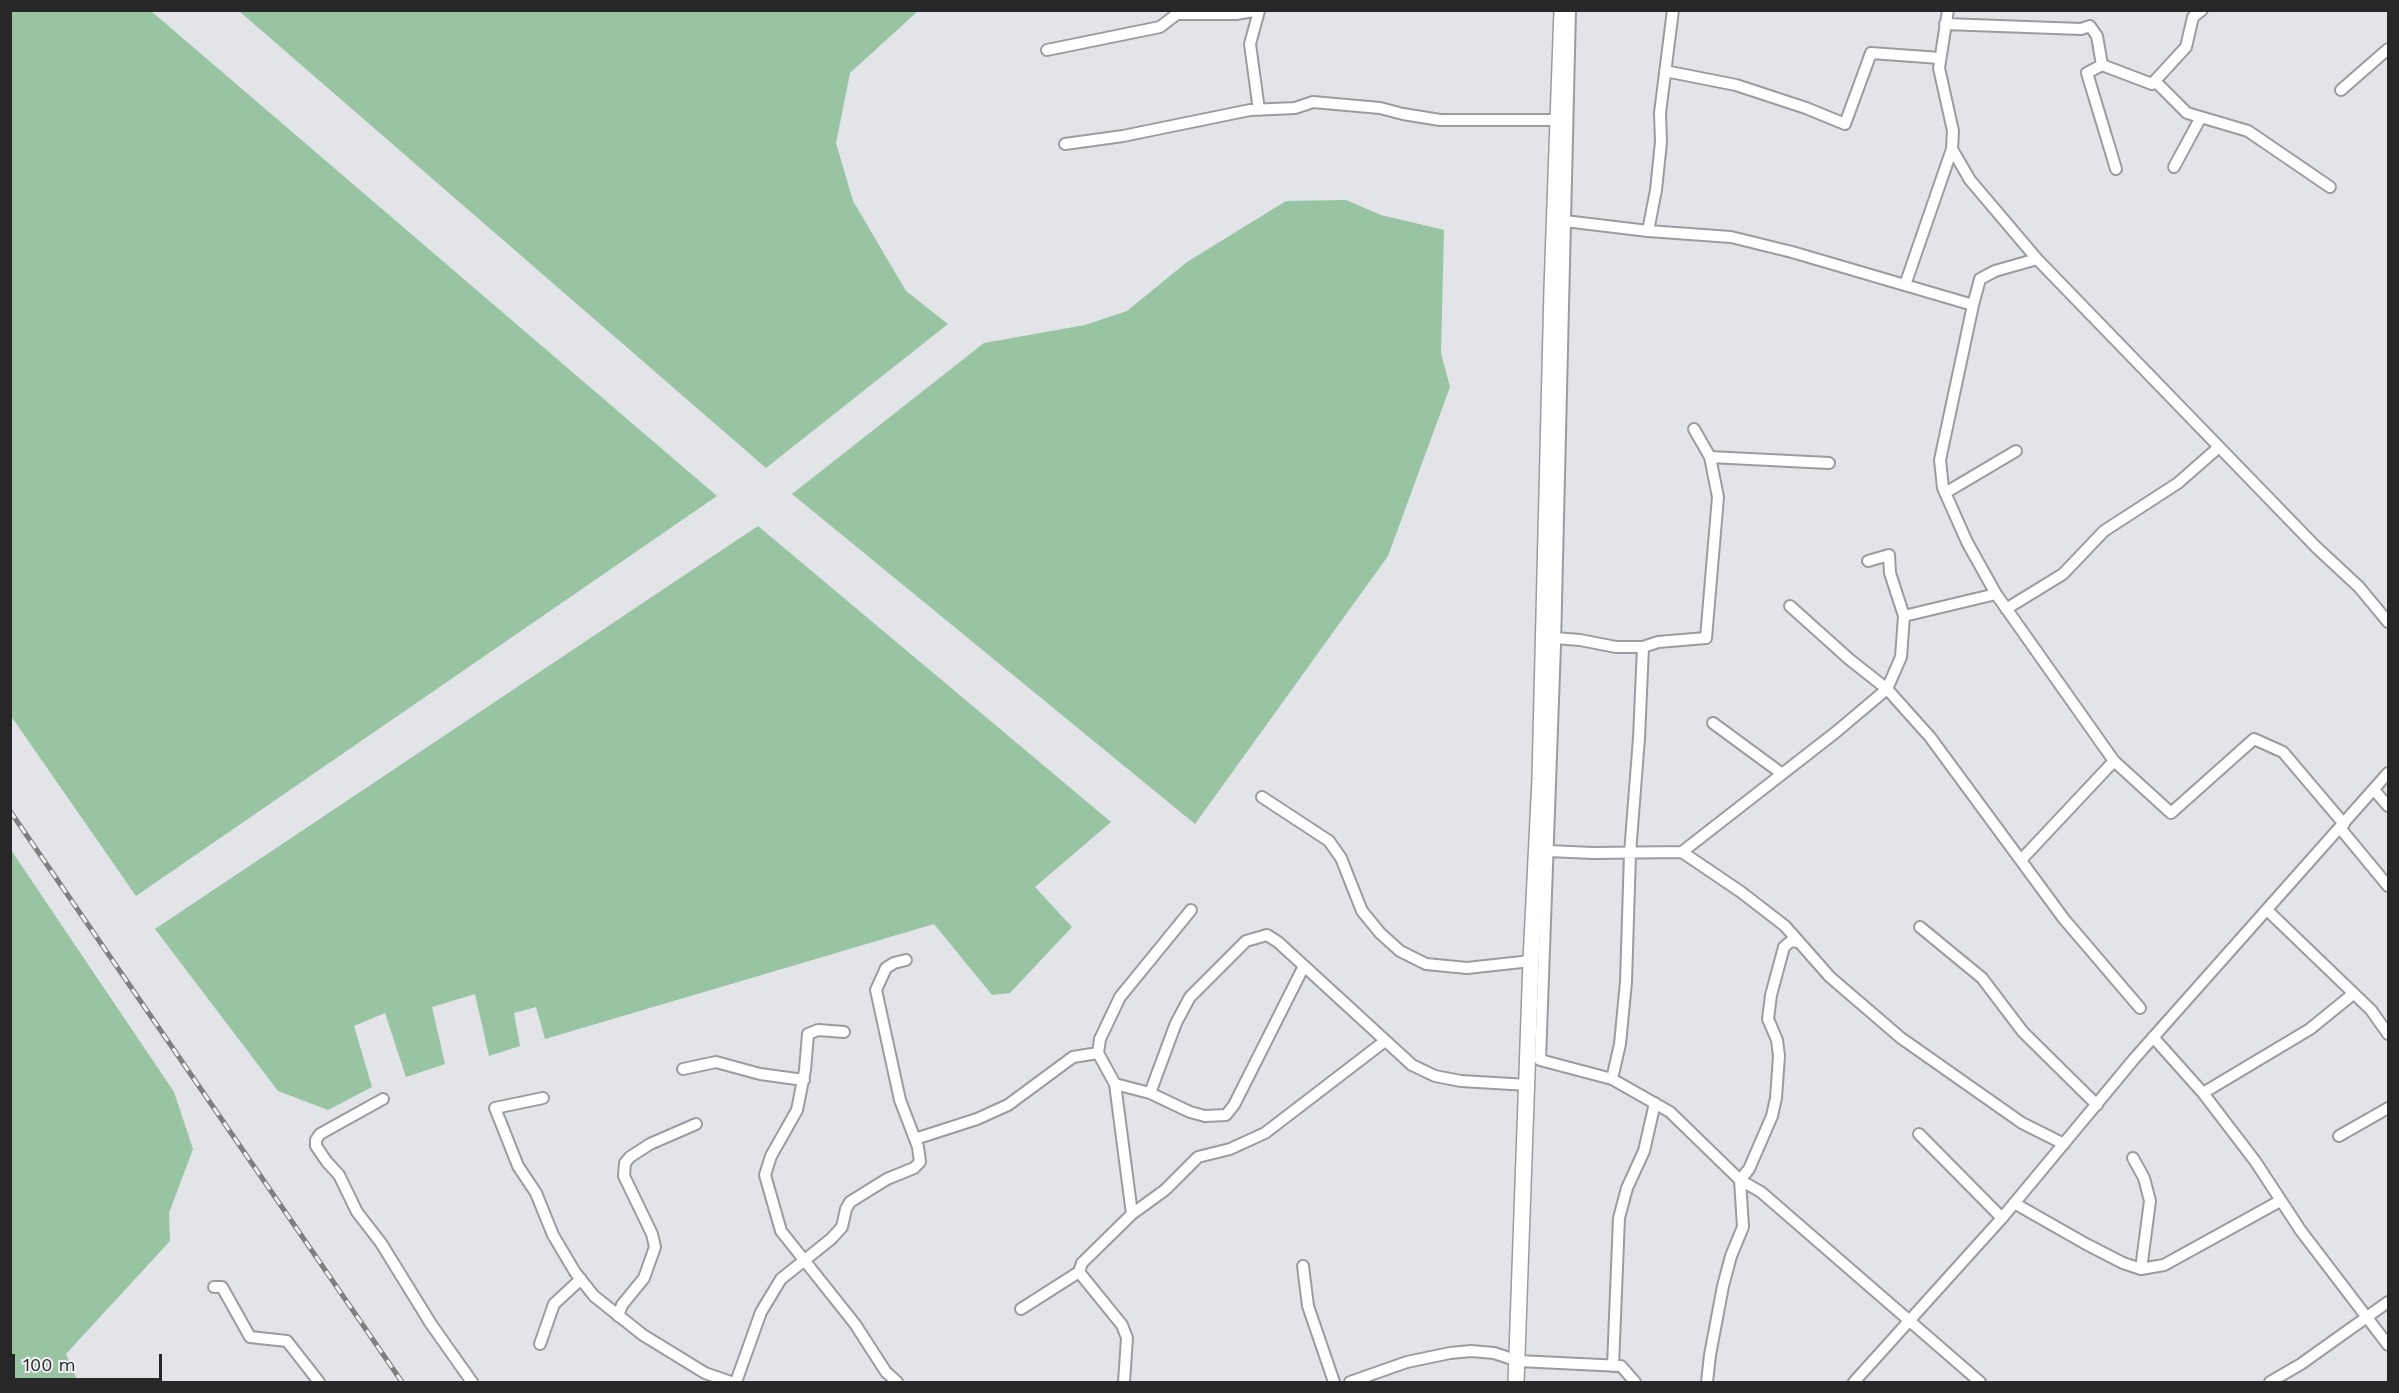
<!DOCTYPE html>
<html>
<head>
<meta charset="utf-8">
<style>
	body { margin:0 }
	#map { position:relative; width:2399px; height:1393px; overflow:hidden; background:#e2e4e7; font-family:"Work Sans",sans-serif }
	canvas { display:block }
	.frame { position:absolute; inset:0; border:12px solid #272728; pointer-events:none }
	.scale { position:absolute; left:12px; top:1354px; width:150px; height:27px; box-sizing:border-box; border:3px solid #272728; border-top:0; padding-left:8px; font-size:18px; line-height:21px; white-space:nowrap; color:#272728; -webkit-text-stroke:4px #f0f1f4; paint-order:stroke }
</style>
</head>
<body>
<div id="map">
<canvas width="2399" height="1393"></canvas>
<div class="frame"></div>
<div class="scale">100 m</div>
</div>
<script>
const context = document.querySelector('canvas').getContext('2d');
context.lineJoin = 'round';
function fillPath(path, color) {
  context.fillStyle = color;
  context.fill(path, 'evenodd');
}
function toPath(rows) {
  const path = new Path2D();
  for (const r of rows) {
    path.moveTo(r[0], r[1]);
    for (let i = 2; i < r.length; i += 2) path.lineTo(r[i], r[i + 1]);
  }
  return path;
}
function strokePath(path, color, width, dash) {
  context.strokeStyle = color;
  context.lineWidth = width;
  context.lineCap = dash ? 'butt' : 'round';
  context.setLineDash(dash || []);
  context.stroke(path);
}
fillPath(toPath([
	[10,11,151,11,717,496,136,896,11,716],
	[239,11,918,11,850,73,836,143,853,201,906,291,948,324,766,468],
	[1346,200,1381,215,1444,230,1441,353,1450,387,1388,556,1195,824,792,494,984,343,1085,325,1127,311,1187,262,1286,201],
	[758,526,1111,822,1035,887,1072,927,1010,993,992,995,934,924,545,1039,536,1007,514,1013,520,1046,489,1056,475,994,432,1007,445,1064,406,1077,385,1013,354,1026,372,1087,328,1110,278,1091,155,929],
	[11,850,174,1092,193,1149,169,1213,170,1241,66,1354,78,1382,11,1382]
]), '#98c4a3');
const street = toPath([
	[1570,10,1555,645,1540,1060,1612,1079,1670,1112,1740,1180,1761,1192,1980,1382],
	[1948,10,1939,68,1953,131,1952,149,1970,180,2037,259,2316,547,2359,587,2388,622],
	[1945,24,2081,29,2090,26,2097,36,2102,65,2152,84,2186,47,2193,17,2202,10],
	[1047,50,1160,27,1177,14,1236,14,1259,10],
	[2102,65,2087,73,2116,169],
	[1665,71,1736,85,1806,108,1845,124,1871,53,1940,58],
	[2155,81,2187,113,2248,131,2330,187],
	[2341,90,2388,49],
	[1259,110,1250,44,1259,11],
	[1065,144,1123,136,1250,110,1295,108,1313,102,1380,108,1403,114,1440,120,1558,120],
	[2174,167,2201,117],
	[1565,221,1648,231,1731,237,1792,252,1973,305],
	[1648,231,1656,190,1661,142,1660,113,1673,10],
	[2037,259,1995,271,1980,279,1973,305,1940,460,1943,488,1967,542,1996,594,2114,761,2171,813,2254,739,2283,752,2344,824],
	[1905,285,1952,149],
	[1694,429,1710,457,1829,463],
	[1945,493,2016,451],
	[1790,606,1849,659,1887,689,1930,737,2064,919,2140,1008],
	[2006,609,2063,574,2104,531,2178,483,2219,447],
	[1904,616,1996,594],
	[1555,638,1580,640,1616,647,1643,647,1658,642,1706,638,1718,497,1710,457],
	[1713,723,1781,773],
	[2374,790,2388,806],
	[1262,797,1329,841,1341,858,1362,911,1380,933,1400,951,1426,964,1467,968,1531,961],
	[2340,828,2388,886],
	[1548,851,1593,853,1682,852,1741,892,1785,926,1830,977,1901,1038,2022,1123,2064,1144],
	[1682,852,1836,732,1887,689,1901,657,1904,616,1890,573,1889,555,1868,561],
	[2021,860,2114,761],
	[2267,910,2371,1010,2388,1034],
	[1920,927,1982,978,2023,1032,2097,1105],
	[844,1032,818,1030,808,1034,805,1070,797,1110,771,1156,765,1175,781,1231,855,1324,886,1372,897,1382],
	[2153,1037,2203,1093,2255,1161,2301,1231,2388,1345],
	[683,1069,716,1062,760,1074,804,1080],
	[1612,1079,1620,1044,1626,982,1630,853,1639,738,1643,647],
	[1115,1084,1150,1093,1190,1112,1205,1116,1226,1115,1234,1105,1304,966],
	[1150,1093,1176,1023,1190,997,1246,941,1267,935,1278,942,1412,1065,1435,1076,1461,1081,1528,1085],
	[2203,1093,2310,1029,2353,994],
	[543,1098,495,1108,518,1166,536,1193,553,1235,575,1272,594,1296,643,1335,705,1373,731,1382],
	[383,1099,320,1134,316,1140,316,1146,327,1162,339,1175,357,1212,381,1243,431,1324,472,1382],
	[1919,1134,2002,1218],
	[2339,1136,2388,1108],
	[915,1139,977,1119,1008,1105,1073,1057,1098,1053],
	[2133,1158,2144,1178,2150,1201,2141,1269],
	[2014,1203,2086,1244,2123,1263,2141,1269,2164,1265,2280,1201],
	[1132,1214,1115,1084,1098,1053,1100,1039,1120,997,1191,910],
	[1303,1266,1308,1306,1334,1382],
	[214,1287,222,1287,250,1337,287,1341,319,1382],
	[1021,1309,1079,1272],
	[618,1316,622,1305,644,1278,655,1247,652,1234,624,1176,625,1163,630,1157,650,1144,696,1124],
	[540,1344,554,1304,581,1279],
	[1613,1366,1619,1218,1627,1188,1644,1151,1655,1103],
	[736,1382,761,1312,781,1279,831,1239,842,1227,846,1209,850,1202,887,1179,914,1168,920,1162,918,1147,900,1100,876,990,886,968,894,963,906,960],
	[1124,1382,1127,1338,1122,1325,1079,1272,1082,1263,1132,1214,1165,1190,1198,1157,1230,1149,1265,1133,1385,1041],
	[1350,1382,1407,1362,1450,1353,1471,1351,1494,1353,1518,1361,1621,1366,1635,1382],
	[1707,1382,1710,1355,1723,1286,1731,1256,1743,1227,1740,1180,1749,1169,1772,1116,1776,1098,1779,1056,1777,1040,1768,1019,1771,995,1784,947,1791,941,1798,942],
	[1854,1382,2002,1218,2134,1059,2388,773],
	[2270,1382,2301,1364,2388,1302]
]);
const secondary = toPath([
	[1516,1382,1531,961,1540,779,1552,289,1562,10]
]);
strokePath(street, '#9a9c9f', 14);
strokePath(secondary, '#9a9c9f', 18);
strokePath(street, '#fff', 10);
strokePath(secondary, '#fff', 15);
const rail = toPath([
	[10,811,402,1382]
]);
strokePath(rail, '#7f7f81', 5);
strokePath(rail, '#f0f1f4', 3, [9]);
</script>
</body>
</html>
